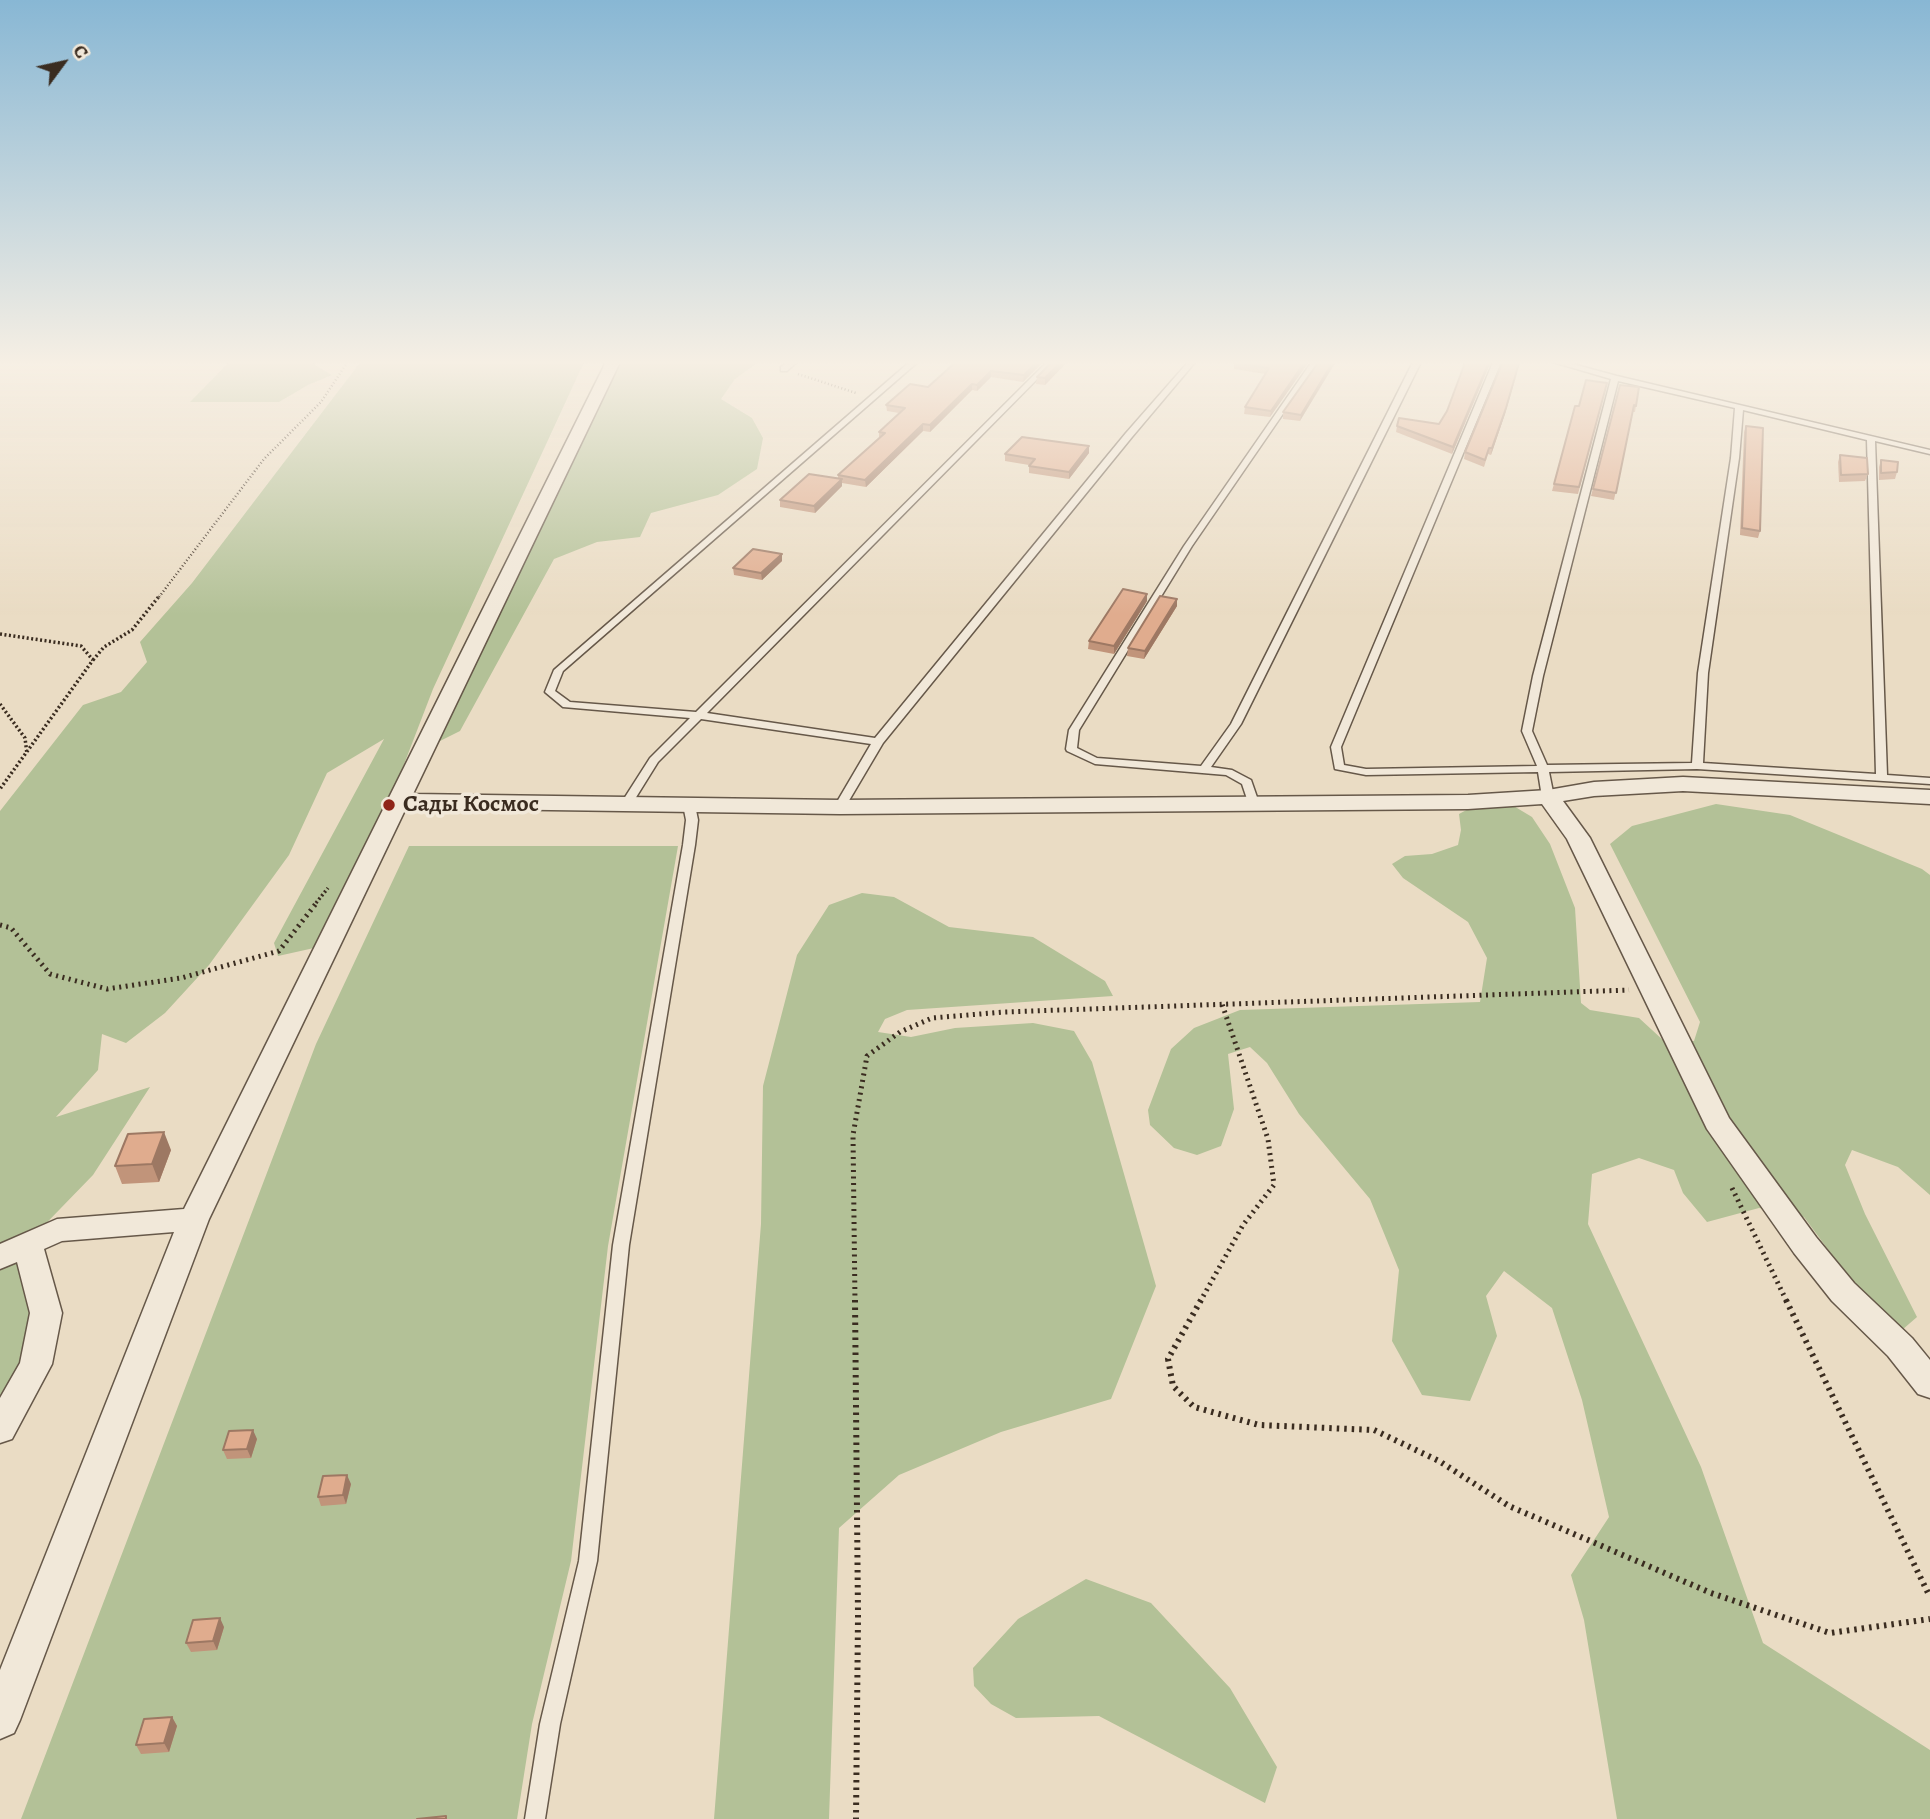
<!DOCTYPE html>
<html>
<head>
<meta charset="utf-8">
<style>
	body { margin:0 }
	#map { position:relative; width:1930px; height:1819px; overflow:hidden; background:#eadcc4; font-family:Alegreya,serif }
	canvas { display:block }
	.north { position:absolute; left:28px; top:28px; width:70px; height:70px; -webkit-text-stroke:5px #f1e8d9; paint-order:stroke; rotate:57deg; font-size:19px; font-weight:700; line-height:28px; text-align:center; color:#3a2c20 }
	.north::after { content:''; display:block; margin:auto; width:24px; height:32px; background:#3a2c20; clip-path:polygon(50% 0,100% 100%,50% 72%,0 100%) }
</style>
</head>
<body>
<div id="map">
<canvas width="1930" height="1819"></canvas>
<div class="north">С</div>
</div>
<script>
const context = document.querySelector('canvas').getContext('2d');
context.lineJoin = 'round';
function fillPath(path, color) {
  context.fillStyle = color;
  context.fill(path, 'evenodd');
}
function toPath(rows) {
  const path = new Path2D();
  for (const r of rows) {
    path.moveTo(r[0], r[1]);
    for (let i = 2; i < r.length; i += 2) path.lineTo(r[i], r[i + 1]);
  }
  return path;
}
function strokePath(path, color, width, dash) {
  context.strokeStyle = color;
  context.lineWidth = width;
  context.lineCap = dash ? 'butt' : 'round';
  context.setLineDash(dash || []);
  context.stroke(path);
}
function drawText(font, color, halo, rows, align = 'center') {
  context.font = font + ' Alegreya,serif';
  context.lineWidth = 7;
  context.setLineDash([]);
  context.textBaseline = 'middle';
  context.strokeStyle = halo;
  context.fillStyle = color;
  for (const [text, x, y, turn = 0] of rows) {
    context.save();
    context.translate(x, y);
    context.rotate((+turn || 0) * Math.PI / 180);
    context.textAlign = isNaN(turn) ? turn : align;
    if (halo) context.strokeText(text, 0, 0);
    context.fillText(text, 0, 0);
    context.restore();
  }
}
fillPath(toPath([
	[231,360,315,360,313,364,332,375,308,385,279,402,190,402],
	[362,360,585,360,433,689,386,811,314,948,278,956,274,943,384,739,327,773,289,855,209,965,165,1013,126,1043,102,1034,98,1070,56,1117,150,1087,93,1175,27,1243,46,1313,0,1429,0,811,83,705,121,692,147,662,140,642,192,583],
	[616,360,761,360,735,379,721,399,752,418,763,438,757,469,718,495,651,513,640,537,597,542,554,559,460,731,430,746],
	[1716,804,1790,815,1922,869,1930,875,1930,1195,1898,1167,1852,1150,1845,1165,1865,1214,1917,1317,1902,1330,1872,1309,1804,1217,1759,1208,1707,1222,1683,1193,1674,1170,1639,1158,1592,1174,1588,1224,1701,1467,1763,1643,1930,1750,1930,1819,1617,1819,1584,1620,1571,1575,1609,1517,1582,1400,1552,1308,1504,1271,1486,1296,1497,1336,1470,1401,1422,1395,1392,1341,1399,1270,1370,1199,1299,1114,1267,1063,1250,1047,1228,1054,1234,1109,1221,1146,1197,1155,1174,1148,1150,1125,1148,1110,1171,1049,1194,1028,1240,1010,1480,1002,1487,958,1468,922,1403,878,1392,864,1405,856,1432,854,1458,845,1461,830,1459,814,1472,807,1512,805,1532,817,1550,844,1575,908,1581,1003,1590,1010,1639,1018,1664,1041,1694,1041,1700,1022,1610,844,1632,826],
	[409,846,678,846,608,1246,571,1561,532,1724,517,1819,21,1819,316,1044],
	[862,893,894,897,949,927,1033,937,1105,981,1113,996,907,1010,885,1019,878,1032,911,1037,955,1028,1033,1023,1074,1031,1092,1062,1156,1286,1111,1399,1001,1432,899,1475,839,1528,829,1819,714,1819,761,1224,763,1086,797,955,829,905],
	[1086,1579,1151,1603,1230,1688,1277,1767,1265,1803,1099,1716,1016,1718,991,1704,974,1686,973,1668,1018,1619]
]), '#b3c197');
const service = toPath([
	[791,360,799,360,787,371,781,371,781,367,791,360],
	[912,360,920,360,563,671,555,691,570,702,696,712,1049,360,1056,360,707,713,875,738,1126,433,1190,360,1197,360,1132,437,883,743,844,809,836,809,834,807,871,744,701,719,658,762,630,807,622,807,620,805,650,758,690,718,563,707,545,692,554,670,912,360],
	[1313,360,1320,360,1192,546,1079,730,1077,748,1097,758,1201,766,1231,724,1414,360,1422,360,1241,724,1211,767,1232,770,1251,780,1259,803,1253,806,1249,805,1242,784,1226,775,1095,764,1067,751,1066,749,1069,730,1184,546,1313,360],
	[1494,360,1502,360,1341,747,1344,765,1366,769,1537,766,1522,731,1533,676,1611,379,1546,360,1558,360,1617,376,1930,450,1930,454,1875,441,1887,775,1930,778,1930,784,1697,769,1549,772,1554,797,1548,800,1542,797,1538,772,1366,775,1335,769,1331,747,1494,360],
	[1618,381,1735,408,1731,458,1698,673,1692,763,1547,765,1532,731,1543,676,1618,381],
	[1743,410,1867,440,1876,774,1703,763,1708,673,1739,458,1743,410],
	[689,802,695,805,698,820,695,845,629,1245,597,1561,560,1724,545,1819,525,1819,540,1724,579,1561,613,1245,683,845,686,820,683,805,689,802]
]);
const minor = toPath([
	[607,360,621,360,413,794,840,800,1468,795,1548,790,1594,782,1683,777,1930,790,1930,804,1683,791,1594,796,1563,801,1590,838,1729,1118,1816,1237,1854,1283,1912,1338,1930,1360,1930,1398,1918,1394,1888,1356,1832,1301,1794,1253,1707,1129,1567,839,1542,804,1468,809,840,814,406,808,209,1219,20,1720,14,1733,0,1739,0,1670,174,1232,62,1241,44,1249,62,1313,52,1364,12,1439,0,1443,0,1398,20,1363,30,1313,17,1262,0,1269,0,1244,57,1219,184,1209,607,360]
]);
strokePath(service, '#665849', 3);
strokePath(minor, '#665849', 3);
strokePath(toPath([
	[798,374,856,393],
	[159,597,264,459,321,402,349,360]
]), '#3a2c20', 2.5, [1, 2.5]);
strokePath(toPath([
	[0,634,81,646,93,660,0,789],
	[93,660,104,647,132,630,160,595],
	[0,704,25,738,27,754],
	[316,903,328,888]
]), '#3a2c20', 3.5, [2, 2.5]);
strokePath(toPath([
	[0,925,11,928,50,974,107,989,181,978,279,951,318,901],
	[1732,1188,1787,1302],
	[855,1302,853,1135,867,1056,900,1032,932,1018,1004,1012,1629,990],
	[1200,1302,1243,1225,1274,1185,1268,1139,1222,1004]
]), '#3a2c20', 5, [2, 4.5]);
strokePath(toPath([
	[855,1300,858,1616,856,1819],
	[1201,1300,1168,1359,1173,1386,1194,1407,1259,1425,1374,1430,1439,1461,1509,1506,1711,1593,1830,1633,1930,1619],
	[1786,1300,1930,1597]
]), '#3a2c20', 6, [2.5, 5]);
fillPath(service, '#f1e8d9');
fillPath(minor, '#f1e8d9');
fillPath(toPath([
	[958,360,1045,360,1023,382,991,377,977,391,972,390,930,432,923,431,866,487,842,483,842,486,815,513,780,507,780,500,838,479,838,475,879,438,879,432,899,413,887,411,886,405,928,387],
	[1054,360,1069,360,1045,385,1036,384,1037,377],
	[1310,360,1270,417,1244,414,1245,407,1265,374,1234,369,1234,363],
	[1320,360,1300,421,1283,419,1283,412],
	[1489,366,1452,454,1396,432,1397,426,1439,424],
	[1518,369,1505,414,1491,455,1488,454,1484,467,1464,459,1465,452],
	[1607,383,1578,494,1552,491,1575,406,1579,406],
	[1620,385,1636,406,1635,412,1632,412,1614,500,1591,496],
	[1746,426,1760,531,1758,538,1740,535,1744,432],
	[1089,446,1089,453,1069,479,1029,473,1029,465,1005,461,1005,454],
	[1840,455,1868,474,1865,481,1839,482,1838,462],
	[1881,460,1897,472,1895,479,1879,480,1879,467],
	[782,554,782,561,762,580,734,575,733,568],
	[1177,599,1177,606,1144,659,1127,656,1128,648],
	[1147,601,1114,654,1088,649,1089,641],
	[171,1150,159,1182,122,1184,115,1166],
	[257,1439,251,1458,227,1459,223,1450],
	[351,1484,346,1504,321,1506,318,1497],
	[224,1627,217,1650,191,1652,186,1643],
	[172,1717,177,1726,169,1752,141,1754,136,1745]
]), '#c1947a');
fillPath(toPath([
	[1039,360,1045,360,1023,382,1024,375],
	[1063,360,1069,360,1045,385,1045,378],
	[1306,360,1310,360,1270,417,1271,411],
	[1334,360,1337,360,1300,421,1301,415],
	[1490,360,1489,366,1452,454,1453,447],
	[1519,363,1505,414,1491,455,1492,448],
	[991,371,991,377,977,391,977,385],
	[972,384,972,390,930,432,930,425],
	[923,424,923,431,866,487,865,480],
	[1089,446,1089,453,1069,479,1069,472],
	[842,479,842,486,815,513,814,506],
	[782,554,782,561,762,580,761,573],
	[1147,594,1147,601,1114,654,1114,646],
	[1177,599,1177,606,1144,659,1145,651],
	[164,1132,171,1150,159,1182,152,1164],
	[253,1430,257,1439,251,1458,247,1449],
	[347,1475,351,1484,346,1504,343,1495],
	[220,1618,224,1627,217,1650,213,1641],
	[172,1717,177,1726,169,1752,164,1743]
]), '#9d7863');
const building = toPath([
	[958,360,1039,360,1024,375,991,371,977,385,972,384,930,425,923,424,865,480,838,475,885,433,879,432,905,408,886,405,910,384,928,387,958,360],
	[1054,360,1063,360,1045,378,1037,377,1054,360],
	[1236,360,1306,360,1271,411,1245,407,1269,368,1234,363,1236,360],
	[1320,360,1334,360,1301,415,1283,412,1320,360],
	[1466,360,1490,360,1453,447,1397,426,1399,418,1439,424,1447,411,1466,360],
	[1503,361,1519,363,1506,408,1492,448,1489,448,1485,460,1465,452,1503,361],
	[1586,380,1607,383,1579,487,1554,484,1575,406,1579,406,1586,380],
	[1620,385,1639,387,1636,406,1634,405,1616,493,1593,489,1620,385],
	[1746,426,1763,428,1760,531,1742,528,1746,426],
	[1022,437,1089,446,1069,472,1029,466,1035,459,1005,454,1022,437],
	[1840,455,1867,458,1868,474,1841,475,1840,455],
	[1881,460,1898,462,1897,472,1881,473,1881,460],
	[809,474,842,479,814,506,780,500,809,474],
	[753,549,782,554,761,573,733,568,753,549],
	[1123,589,1147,594,1114,646,1089,641,1123,589],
	[1160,596,1177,599,1145,651,1128,648,1160,596],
	[164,1132,152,1164,115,1166,128,1134,164,1132],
	[253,1430,247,1449,223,1450,229,1431,253,1430],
	[347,1475,343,1495,318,1497,323,1476,347,1475],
	[220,1618,213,1641,186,1643,193,1620,220,1618],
	[172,1717,164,1743,136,1745,144,1719,172,1717],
	[446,1816,446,1819,417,1819,446,1816]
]);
fillPath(building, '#e0ac8e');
strokePath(building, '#9d7863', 2);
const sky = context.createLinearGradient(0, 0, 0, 615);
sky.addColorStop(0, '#88b7d4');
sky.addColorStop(0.59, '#f6efe4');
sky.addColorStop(1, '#f6efe400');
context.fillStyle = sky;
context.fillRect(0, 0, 1930, 615);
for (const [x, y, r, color] of [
	[389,805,7,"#8f2418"]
]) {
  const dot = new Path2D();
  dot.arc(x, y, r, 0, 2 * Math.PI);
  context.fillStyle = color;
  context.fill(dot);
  strokePath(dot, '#f1e8d9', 2.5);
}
drawText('bold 24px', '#3a2c20', '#f1e8d9', [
	["Сады Космос",403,805]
], 'left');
</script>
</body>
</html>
